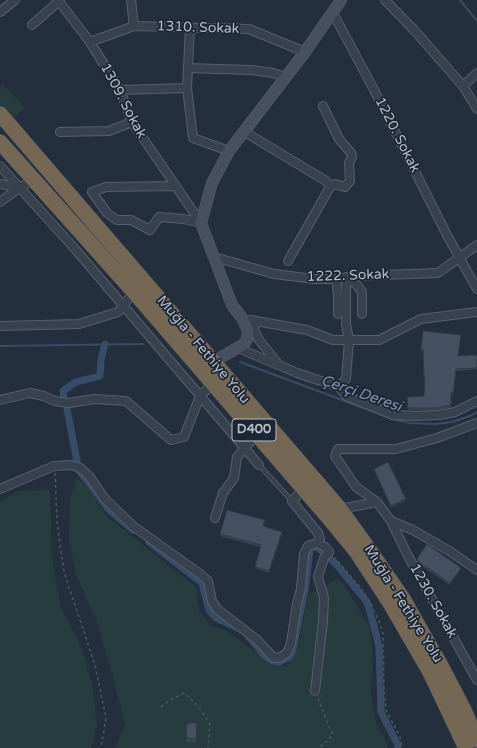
<!DOCTYPE html>
<html>
<head>
<meta charset="utf-8">
<style>
	body { margin:0 }
	canvas { display:block; background:#242f3e }
</style>
</head>
<body>
<canvas width="477" height="748"></canvas>
<script>
const context = document.querySelector('canvas').getContext('2d');
context.lineJoin = 'round';
function fillPath(path, color) {
  context.fillStyle = color;
  context.fill(path, 'evenodd');
}
function toPath(rows) {
  const path = new Path2D();
  for (const r of rows) {
    path.moveTo(r[0], r[1]);
    for (let i = 2; i < r.length; i += 2) path.lineTo(r[i], r[i + 1]);
  }
  return path;
}
function strokePath(path, color, width, dash) {
  context.strokeStyle = color;
  context.lineWidth = width;
  context.lineCap = dash ? 'butt' : 'round';
  context.setLineDash(dash || []);
  context.stroke(path);
}
function drawText(font, color, halo, rows, align = 'center') {
  context.font = font + ' "Varela Round",sans-serif';
  context.lineWidth = 3.5;
  context.setLineDash([]);
  context.textBaseline = 'middle';
  context.strokeStyle = halo;
  context.fillStyle = color;
  for (const [text, x, y, turn = 0] of rows) {
    context.save();
    context.translate(x, y);
    context.rotate((+turn || 0) * Math.PI / 180);
    context.textAlign = isNaN(turn) ? turn : align;
    if (halo) context.strokeText(text, 0, 0);
    context.fillText(text, 0, 0);
    context.restore();
  }
}
fillPath(toPath([
	[3,84,25,108,13,119,0,104,0,87],
	[76,478,88,486,107,517,196,587,199,610,211,626,225,630,274,665,287,666,299,639,309,594,338,579,345,586,370,628,373,664,371,693,376,723,387,743,387,748,115,748,125,724,114,681,97,622,75,572,69,539,70,499],
	[50,490,52,558,61,608,81,646,93,688,97,727,91,748,0,748,0,502,18,491]
]), '#263c3f');
strokePath(toPath([
	[460,0,477,21],
	[0,346,143,344],
	[240,362,388,417],
	[392,419,410,423,435,424,452,422,470,416,477,412]
]), '#394c67', 2);
strokePath(toPath([
	[64,397,63,391,76,382,100,376,101,360,105,344],
	[67,409,77,461],
	[79,471,90,484,108,509,133,530],
	[149,542,202,583,209,610,216,618,238,628],
	[249,637,264,655,273,661,279,662,289,657,292,653,305,590,310,549,312,547,318,548,336,564,367,602,374,626,379,647,381,712,398,745,398,748]
]), '#394c67', 7);
const lane = toPath([
	[259,465,292,501]
]);
const street = toPath([
	[58,0,90,42,120,90,132,122,201,223],
	[131,0,134,26],
	[385,0,415,31,463,86,477,109],
	[0,12,15,0],
	[333,13,373,88,448,237,477,289],
	[32,25,59,1],
	[190,27,187,88,193,138,229,151],
	[90,42,134,26,249,29,305,52],
	[188,68,251,70,273,73,285,77],
	[463,86,477,73],
	[120,90,187,88],
	[323,106,339,139,351,153,352,157,349,163,350,181,345,187,335,184,330,187],
	[243,131,326,181,330,187,288,261],
	[60,132,109,131,132,122],
	[0,166,75,249,259,465],
	[0,184,19,188,34,179],
	[175,186,106,187,92,192,107,213,117,220,131,220,150,230,159,217,184,219,201,223],
	[0,202,19,188],
	[214,257,274,274,314,279,336,279,356,276,438,273,477,245],
	[346,277,357,285,362,292,362,314],
	[336,279,338,294,338,314],
	[250,320,307,330,333,340,349,340,346,324,346,277],
	[255,321,254,329,259,340,279,365,297,373,339,387,346,396,393,415,416,416,439,415,455,412,477,401],
	[0,326,79,324,118,312,134,292],
	[238,348,278,365],
	[339,387,346,379,349,340,379,340,421,319,477,312],
	[0,400,30,393,44,396,55,401,69,403,94,399,126,401,171,440,184,437,200,396,213,384],
	[477,423,437,438,396,449,338,449,335,456,356,487,377,502,391,521,407,554,477,680],
	[0,489,54,466,71,465,80,468,90,477,104,498,133,526,200,574,208,581,212,601,217,609,257,640,274,658,281,657,287,653,291,643,297,603,301,589,304,554,308,546,317,543,325,547,329,552,324,558,318,577,324,598,323,621,315,691],
	[304,489,292,501,318,533,320,539,317,543],
	[340,509,377,502],
	[215,518,223,493,234,478,237,457,257,434],
	[391,521,413,530,451,552,477,570]
]);
const secondary = toPath([
	[213,362,244,344,247,339,248,331,242,318,232,305,201,223,212,183,229,151,305,52,341,0]
]);
const highway = toPath([
	[0,114,340,509,368,548,403,599,441,666,464,710,477,740],
	[0,142,134,292,328,517,356,551,390,603,430,672,466,748]
]);
strokePath(lane, '#565f6c', 5.5);
strokePath(street, '#565f6c', 10);
strokePath(secondary, '#565f6c', 12);
strokePath(highway, '#434c59', 16);
strokePath(toPath([
	[55,473,57,522,64,572,95,665,106,718,101,748],
	[334,557,360,587,371,604,379,621,383,634,384,691,386,710,400,737,402,748],
	[318,698,327,722,333,735,319,748],
	[161,707,170,700,184,693,197,705,210,724,208,748]
]), '#44595c', 1.5, [3, 3]);
strokePath(lane, '#38414e', 4);
strokePath(street, '#38414e', 8);
strokePath(secondary, '#465061', 11);
strokePath(highway, '#746855', 15);
fillPath(toPath([
	[423,331,459,356,477,355,477,369,456,371,453,395,451,395,451,407,438,410,408,410,407,399,424,396,425,379,424,379,423,351,421,351],
	[374,469,406,501,391,508,374,470],
	[265,522,263,527,282,534,269,573,255,568,255,567,261,547,220,536,220,534],
	[417,559,461,569,450,585,419,564,417,561],
	[187,723,197,723,196,743,186,742]
]), '#3b4654');
fillPath(toPath([
	[406,499,406,501,391,508,391,506],
	[282,532,282,534,269,573,269,571],
	[461,568,461,569,450,585,450,583]
]), '#303945');
const building = toPath([
	[423,331,461,335,458,356,477,355,477,368,456,369,453,393,451,393,451,405,438,408,408,408,407,397,424,396,425,377,424,377,423,349,421,349,423,331],
	[388,462,406,499,391,506,374,469,388,462],
	[227,510,265,520,263,526,282,532,269,571,255,567,261,545,220,534,227,510],
	[427,544,461,568,450,583,419,562,417,559,427,544],
	[187,723,197,723,196,739,186,738,187,723]
]);
fillPath(building, '#455162');
strokePath(building, '#303945', 1);
for (const [x, y, w] of [
	[254,430,44]
]) {
  const box = new Path2D();
  box.roundRect(x - w / 2, y - 11, w, 22, 3);
  context.fillStyle = '#1d2633';
  context.fill(box);
  strokePath(box, '#b4bcc9', 1);
}
drawText('bold 13px', '#b4bcc9', null, [
	["D400",254,430]
]);
drawText('14px', '#b4bcc9', '#1d2633', [
	["1310. Sokak",198,28,2],
	["1309. Sokak",123,101,62],
	["1220. Sokak",397,135,63],
	["1222. Sokak",348,276,-2],
	["Muğla - Fethiye Yolu",203,350,50],
	["1230. Sokak",433,601,61],
	["Muğla - Fethiye Yolu",403,604,58]
]);
drawText('italic 15px', '#7c92b1', '#1d2633', [
	["Çerçi Deresi",361,394,19]
]);
</script>
</body>
</html>
